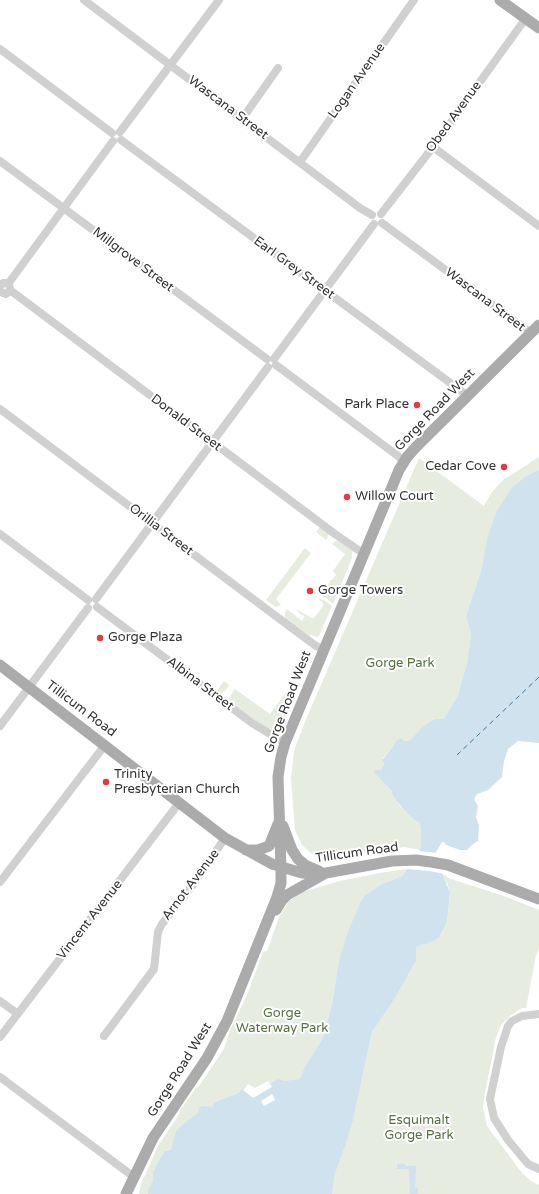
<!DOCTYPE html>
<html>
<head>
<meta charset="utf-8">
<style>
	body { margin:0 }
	canvas { display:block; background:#fff }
</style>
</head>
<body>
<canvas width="539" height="1194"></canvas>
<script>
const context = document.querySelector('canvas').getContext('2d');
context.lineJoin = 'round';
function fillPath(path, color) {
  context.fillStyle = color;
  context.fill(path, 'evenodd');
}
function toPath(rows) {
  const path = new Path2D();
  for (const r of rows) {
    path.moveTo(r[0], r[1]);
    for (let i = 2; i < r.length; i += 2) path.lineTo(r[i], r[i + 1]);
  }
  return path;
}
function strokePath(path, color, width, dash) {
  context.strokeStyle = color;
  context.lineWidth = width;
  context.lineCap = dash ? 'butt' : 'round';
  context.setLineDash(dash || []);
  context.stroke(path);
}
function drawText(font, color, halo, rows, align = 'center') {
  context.font = font + ' "Varela Round",sans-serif';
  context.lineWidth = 4;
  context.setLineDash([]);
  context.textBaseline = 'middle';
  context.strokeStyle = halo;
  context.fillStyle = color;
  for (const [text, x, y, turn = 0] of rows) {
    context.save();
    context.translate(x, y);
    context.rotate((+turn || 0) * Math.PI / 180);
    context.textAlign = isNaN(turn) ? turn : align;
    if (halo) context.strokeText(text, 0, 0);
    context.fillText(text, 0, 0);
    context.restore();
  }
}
fillPath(toPath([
	[539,457,539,470,526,476,487,539,481,571,466,616,471,634,467,663,458,695,444,719,422,727,410,742,396,741,392,748,382,759,384,763,383,767,381,770,376,770,391,790,400,806,414,820,420,823,421,841,420,850,405,847,327,858,312,854,302,845,295,830,291,778,294,751,304,724,419,458,484,506,492,492,503,480],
	[320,527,329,533,327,539,326,540,316,532],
	[335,541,338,541,353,551,352,552,352,558,333,604,326,598,319,595,322,594,325,589,325,587,327,586,330,582,330,580,332,580,336,575,333,571,345,554,332,544],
	[305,548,311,553,276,599,281,605,276,607,266,600],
	[317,598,324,600,332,606,319,636,316,637,311,635,310,636,285,619,285,612,287,609,302,621,305,616,301,615,296,609,312,618,314,618,323,606,323,603],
	[224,681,229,685,225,691,222,693,220,693,217,691],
	[235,689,270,714,288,690,295,696,280,731,277,732,267,728,229,702,230,696],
	[406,869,402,876,380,885,365,895,361,901,339,960,332,1004,323,1038,304,1068,300,1079,283,1081,270,1084,268,1081,255,1088,248,1084,238,1093,215,1102,212,1107,206,1107,198,1110,197,1115,183,1124,177,1131,171,1150,165,1151,162,1155,153,1172,153,1181,148,1194,139,1194,141,1184,158,1146,180,1113,180,1110,196,1088,199,1086,224,1049,230,1030,247,995,263,952,267,951,279,917,288,902,302,892,340,881,380,873],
	[445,875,448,878,504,896,539,910,539,949,536,955,526,1008,522,1008,510,1016,501,1025,496,1037,484,1098,483,1108,487,1126,522,1173,531,1181,539,1185,539,1194,332,1194,335,1174,346,1144,353,1121,372,1032,394,1000,416,961,416,947,434,941,440,936,447,922,450,896,448,885,443,876]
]), '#e6ecdf');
fillPath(toPath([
	[539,470,539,743,518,741,508,749,504,761,502,777,488,790,477,794,474,799,478,806,476,817,479,825,478,841,473,844,467,850,460,850,446,845,444,842,442,842,435,854,450,893,447,922,440,936,434,941,416,947,416,961,394,1000,372,1032,353,1121,346,1144,335,1174,332,1194,148,1194,148,1190,153,1181,153,1172,162,1155,165,1151,171,1150,176,1131,183,1124,197,1114,199,1108,203,1106,212,1107,215,1102,238,1093,248,1084,255,1088,268,1081,270,1084,278,1079,283,1081,300,1079,304,1068,323,1038,332,1004,339,960,348,932,361,901,365,895,380,885,402,876,420,850,421,841,420,823,414,820,403,809,394,797,391,790,374,772,376,770,381,770,383,767,384,763,382,760,392,748,396,741,401,738,404,741,410,741,422,727,435,719,444,719,458,695,467,663,471,634,466,616,481,571,487,539,497,511,511,489,526,476],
	[397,1164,405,1164,406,1166,416,1166,415,1187,418,1188,418,1194,410,1194,409,1169,397,1169]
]), '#cfe2ee');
fillPath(toPath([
	[417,851,438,853,437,855,445,874,429,871,406,869,406,867],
	[268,1081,272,1087,253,1098,243,1090,248,1084,255,1088],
	[272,1094,275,1100,264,1106,261,1101]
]), '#fff');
strokePath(toPath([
	[457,755,539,677]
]), '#3f7597', 1, [5, 4]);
strokePath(toPath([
	[84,0,360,208,372,215],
	[0,49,112,133],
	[242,119,278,68],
	[120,132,219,0],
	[121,140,468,396],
	[433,147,539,226],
	[0,161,267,359],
	[300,162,414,0],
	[381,214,433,147,526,18],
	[382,223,531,333],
	[8,284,113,141],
	[0,286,3,283,6,283,9,285,10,288,9,292,6,294,3,293,0,291],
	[10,290,335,534,364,554],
	[274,359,374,224],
	[276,365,398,456,404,462],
	[0,409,277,617,316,646,324,649],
	[0,534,88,600],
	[96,599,268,367],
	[97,607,252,723,285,743],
	[0,726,88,608],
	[0,882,105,745],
	[0,1001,18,1014],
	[539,1014,522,1016,512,1021,508,1026,501,1047,490,1099,494,1118,508,1140,528,1164,539,1169],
	[104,1036,154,969,158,932,162,924,195,882,225,838],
	[0,1037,179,803],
	[0,1077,134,1177]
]), '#d0d0d0', 8);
strokePath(toPath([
	[500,0,539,28],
	[0,665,225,838,272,864,302,873,326,873,392,861,416,860,431,862,448,865,539,899],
	[283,826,292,850,298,859,305,865,319,871],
	[246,850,258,850,269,846,278,824],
	[276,910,282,900,287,895,324,874],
	[126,1194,153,1138,207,1058,227,1021,277,897,281,883,281,868,278,777,281,757,285,743,399,470,407,457,416,447,539,325]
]), '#ababab', 11);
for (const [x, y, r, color] of [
	[417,405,4,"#e63946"],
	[504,467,4,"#e63946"],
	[347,497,4,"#e63946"],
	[310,591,4,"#e63946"],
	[100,638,4,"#e63946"],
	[106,782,4,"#e63946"]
]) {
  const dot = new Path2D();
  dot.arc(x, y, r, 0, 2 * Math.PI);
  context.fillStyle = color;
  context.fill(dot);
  strokePath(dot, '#fff', 1.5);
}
drawText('13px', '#333', '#fff', [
	["Logan Avenue",357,81,-55],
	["Wascana Street",228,108,37],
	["Obed Avenue",454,117,-54],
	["Millgrove Street",133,260,37],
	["Earl Grey Street",294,268,36],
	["Wascana Street",485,300,37],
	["Gorge Road West",435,410,-46],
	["Donald Street",186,423,37],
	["Orillia Street",161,530,37],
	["Albina Street",200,684,37],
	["Gorge Road West",288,702,-69],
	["Tillicum Road",81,709,37],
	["Tillicum Road",357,853,-8],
	["Arnot Avenue",191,885,-53],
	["Vincent Avenue",90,920,-52],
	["Gorge Road West",180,1070,-58]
]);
drawText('13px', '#333', '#fff', [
	["Park Place",409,405,"right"],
	["Cedar Cove",496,467,"right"],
	["Willow Court",355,497],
	["Gorge Towers",318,591],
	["Gorge Plaza",108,638],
	["Trinity",114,775],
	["Presbyterian Church",114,790]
], 'left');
drawText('13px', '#56703f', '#fff', [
	["Gorge Park",400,664],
	["Gorge",282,1014],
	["Waterway Park",282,1029],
	["Esquimalt",419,1121],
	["Gorge Park",419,1136]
]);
</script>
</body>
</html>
